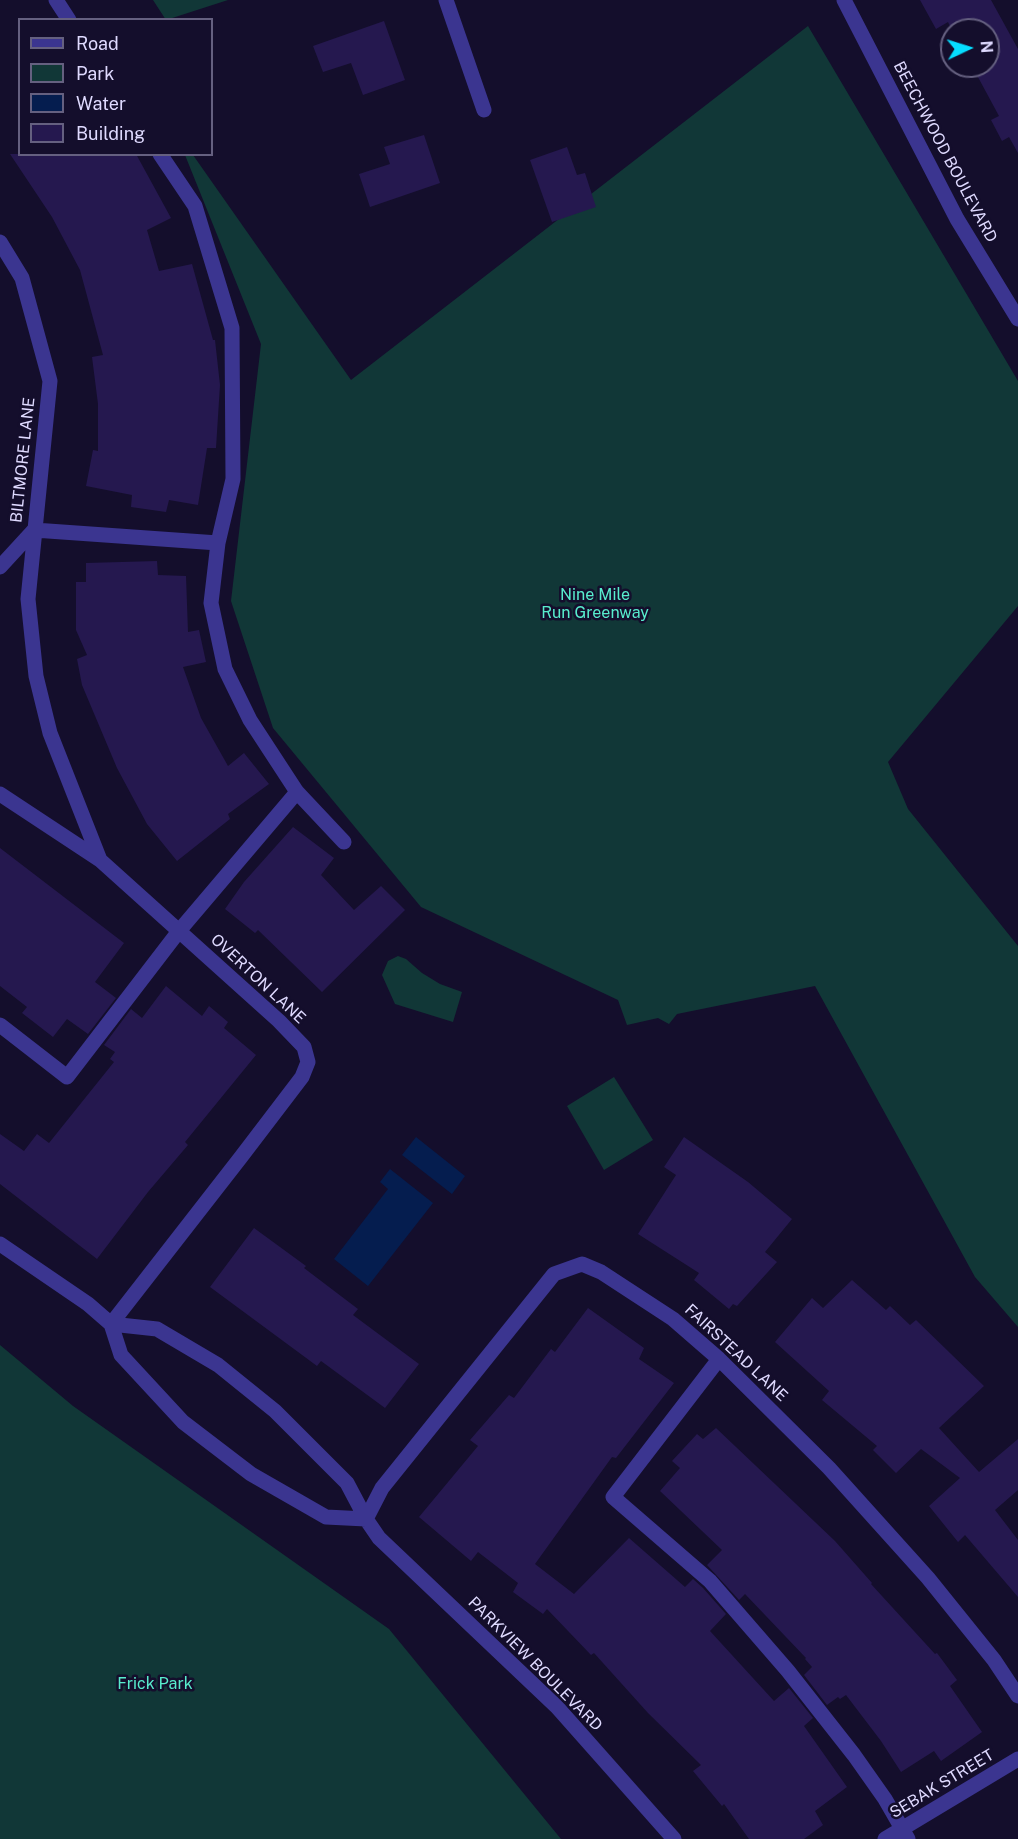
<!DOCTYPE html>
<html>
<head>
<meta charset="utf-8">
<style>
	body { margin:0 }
	#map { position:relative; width:1018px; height:1839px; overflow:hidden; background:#140e2c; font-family:"Public Sans",sans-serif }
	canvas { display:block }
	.legend { position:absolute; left:18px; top:18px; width:195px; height:138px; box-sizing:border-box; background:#140e2c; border:2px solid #656080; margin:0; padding:8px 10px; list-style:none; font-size:18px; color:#dfdaff }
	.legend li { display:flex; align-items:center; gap:12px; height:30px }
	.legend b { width:30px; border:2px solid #656080 }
	.north { position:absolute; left:940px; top:18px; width:60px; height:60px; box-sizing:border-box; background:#140e2c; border:2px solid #656080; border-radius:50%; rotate:86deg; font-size:16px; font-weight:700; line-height:24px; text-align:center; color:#dfdaff }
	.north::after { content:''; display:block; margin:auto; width:21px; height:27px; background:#06ddff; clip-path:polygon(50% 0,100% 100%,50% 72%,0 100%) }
</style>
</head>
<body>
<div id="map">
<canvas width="1018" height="1839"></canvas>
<ul class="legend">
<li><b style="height:8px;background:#3b3590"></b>Road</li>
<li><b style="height:16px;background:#113737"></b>Park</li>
<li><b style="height:16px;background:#051d4f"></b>Water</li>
<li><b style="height:16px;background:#25184f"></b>Building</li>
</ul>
<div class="north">N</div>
</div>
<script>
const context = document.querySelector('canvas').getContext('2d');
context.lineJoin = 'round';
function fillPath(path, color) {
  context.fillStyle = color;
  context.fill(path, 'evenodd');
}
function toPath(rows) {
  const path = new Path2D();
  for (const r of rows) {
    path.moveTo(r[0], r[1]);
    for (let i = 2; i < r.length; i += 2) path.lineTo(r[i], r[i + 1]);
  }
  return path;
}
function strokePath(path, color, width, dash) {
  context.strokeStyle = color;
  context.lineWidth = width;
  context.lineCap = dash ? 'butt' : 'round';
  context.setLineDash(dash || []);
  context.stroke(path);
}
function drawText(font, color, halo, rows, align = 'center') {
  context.font = font + ' "Public Sans",sans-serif';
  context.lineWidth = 5;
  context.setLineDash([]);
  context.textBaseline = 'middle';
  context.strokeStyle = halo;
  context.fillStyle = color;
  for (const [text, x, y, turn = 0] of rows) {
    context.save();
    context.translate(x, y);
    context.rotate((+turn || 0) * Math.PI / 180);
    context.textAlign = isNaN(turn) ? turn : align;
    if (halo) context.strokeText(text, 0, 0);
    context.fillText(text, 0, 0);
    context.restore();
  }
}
fillPath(toPath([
	[153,0,228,0,166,20],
	[808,26,1018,381,1018,606,888,762,908,809,1018,946,1018,1327,975,1277,815,986,677,1014,669,1024,658,1018,627,1025,618,1000,421,907,273,728,231,601,261,344,185,155,193,155,351,380],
	[398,956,406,959,422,973,440,984,462,992,453,1022,395,1004,382,975,388,961],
	[614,1077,653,1140,604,1170,567,1106],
	[0,1345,73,1406,389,1629,561,1839,0,1839]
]), '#113737');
fillPath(toPath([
	[416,1137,465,1176,452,1194,402,1155],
	[390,1169,433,1203,368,1286,334,1259,388,1189,380,1182]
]), '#051d4f');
fillPath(toPath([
	[920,0,991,0,1018,49,1018,153,1009,137,1002,141,991,120,999,116,972,66,988,66,988,30,952,30,948,22,936,29],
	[384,21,405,80,363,95,351,63,323,72,313,46],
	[424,135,440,183,370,207,359,174,390,164,384,147],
	[567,147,577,175,585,173,596,207,552,222,530,160],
	[10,154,136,154,171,218,147,230,159,271,192,264,213,340,215,340,220,385,216,448,207,448,198,505,169,500,166,512,131,507,132,495,86,486,93,450,98,451,98,404,92,357,103,355,80,270,52,217],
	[157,561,158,575,186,576,188,632,199,630,206,662,183,667,201,718,228,766,244,753,269,784,228,814,230,819,177,861,147,824,117,768,82,685,77,659,87,655,76,630,76,582,86,582,86,563],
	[293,827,334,858,321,875,354,910,381,886,405,910,322,992,258,930,255,933,225,909,244,882],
	[0,848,124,943,95,982,116,998,88,1034,67,1019,53,1037,22,1013,27,1007,0,986],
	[166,986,202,1016,209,1006,228,1022,224,1028,256,1055,185,1142,188,1145,148,1192,97,1259,0,1184,0,1134,24,1151,37,1134,49,1143,114,1062,110,1059,115,1052,104,1045,131,1009,142,1018],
	[684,1137,748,1182,792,1219,765,1252,777,1262,737,1306,733,1304,729,1309,694,1280,699,1273,638,1234,676,1175,664,1167],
	[254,1228,306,1266,304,1268,358,1309,353,1315,419,1364,385,1408,321,1361,317,1366,210,1287],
	[852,1280,886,1310,890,1306,910,1325,916,1320,984,1386,939,1428,979,1472,1018,1439,1018,1490,995,1510,1018,1540,1018,1597,965,1535,958,1542,929,1506,960,1478,921,1449,896,1473,873,1450,877,1446,822,1400,829,1391,775,1342,812,1298,823,1308],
	[588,1308,644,1348,639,1359,674,1383,616,1458,612,1457,535,1564,574,1594,629,1538,685,1587,693,1579,703,1588,726,1614,710,1631,774,1701,789,1688,813,1718,804,1726,847,1787,815,1811,823,1825,804,1839,749,1839,724,1804,722,1806,693,1771,701,1765,648,1713,594,1653,591,1655,547,1609,543,1614,513,1592,518,1583,478,1552,471,1561,419,1517,478,1446,470,1440,509,1395,514,1398,551,1349,555,1352],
	[716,1428,835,1541,872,1583,871,1584,935,1654,937,1653,957,1680,950,1686,982,1732,941,1761,934,1751,901,1772,881,1741,846,1695,840,1699,838,1697,827,1705,804,1675,812,1667,805,1659,806,1658,745,1594,739,1600,707,1565,722,1550,660,1491,680,1468,672,1461,697,1434,703,1439]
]), '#25184f');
strokePath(toPath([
	[56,0,69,20],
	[446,0,484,110],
	[844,0,957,219,1018,319],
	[160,154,195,206,232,328,233,479,218,543,211,603,225,669,250,720,297,792,344,842],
	[0,242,22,278,50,381,28,599,36,676,50,733,100,860],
	[34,530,218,543],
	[0,567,34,530],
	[0,794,100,860,279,1021,304,1047,308,1062,302,1077,241,1157,111,1324],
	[0,1025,67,1077,179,931,297,792],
	[0,1244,88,1304,111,1324,121,1355,183,1422,251,1474,326,1517,366,1519],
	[111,1324,157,1329,218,1365,275,1411,347,1483,366,1519,379,1538,557,1707,674,1839],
	[719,1359,613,1497,710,1581,788,1671,854,1755,885,1799,908,1839],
	[366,1519,382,1488,554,1274,582,1264,601,1272,673,1319,719,1359,829,1468,928,1578,994,1660,1018,1696],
	[885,1839,1018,1759]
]), '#3b3590', 15);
drawText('16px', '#dfdaff', '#140e2c', [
	["BEECHWOOD BOULEVARD",945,152,62],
	["BILTMORE LANE",23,460,-84],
	["OVERTON LANE",258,979,43],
	["FAIRSTEAD LANE",736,1353,43],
	["PARKVIEW BOULEVARD",535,1664,45],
	["SEBAK STREET",942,1784,-31]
]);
drawText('16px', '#58eccd', '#140e2c', [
	["Nine Mile",595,595],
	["Run Greenway",595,613],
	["Frick Park",155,1684]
]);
</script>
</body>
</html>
